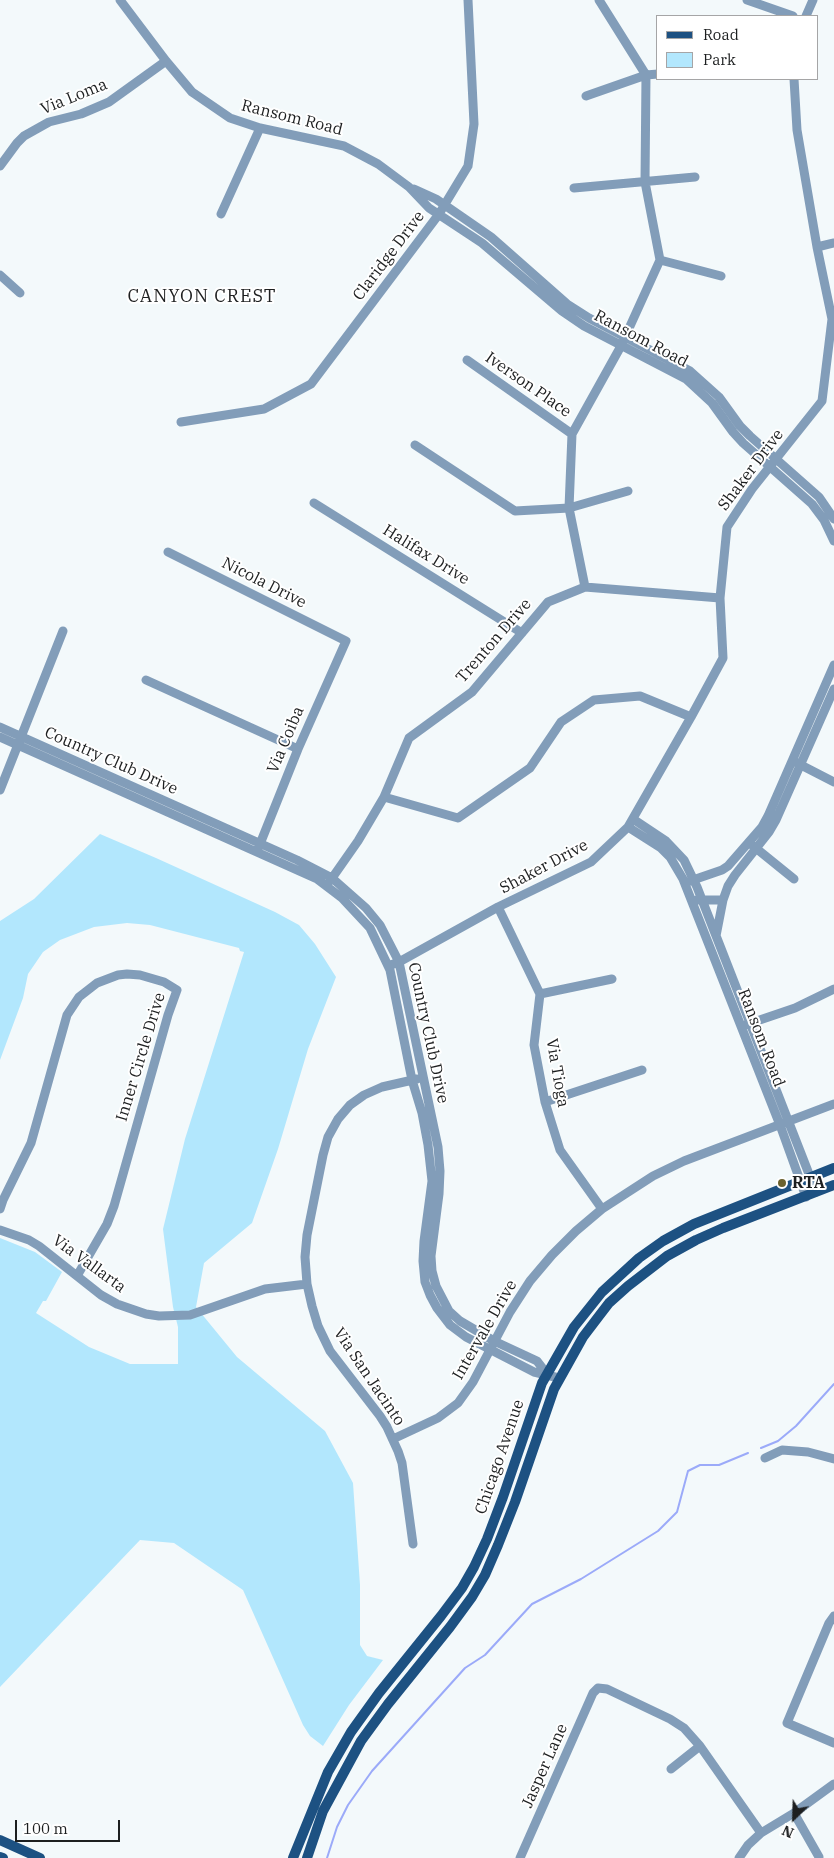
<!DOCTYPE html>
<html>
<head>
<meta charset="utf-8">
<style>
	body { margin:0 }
	#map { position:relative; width:834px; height:1858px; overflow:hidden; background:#f3f9fb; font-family:"IBM Plex Serif",serif }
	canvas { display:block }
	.legend { position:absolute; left:656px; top:15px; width:162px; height:65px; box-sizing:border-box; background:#fff; border:1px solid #a5a5a6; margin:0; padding:6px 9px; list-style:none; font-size:15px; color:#1d1f20 }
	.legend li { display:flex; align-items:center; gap:10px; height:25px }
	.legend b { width:25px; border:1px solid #a5a5a6 }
	.north { position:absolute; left:769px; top:1793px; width:50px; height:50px; -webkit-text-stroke:4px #fff; paint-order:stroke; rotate:204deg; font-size:14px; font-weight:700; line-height:20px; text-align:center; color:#1d1f20 }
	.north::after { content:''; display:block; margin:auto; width:18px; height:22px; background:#1d1f20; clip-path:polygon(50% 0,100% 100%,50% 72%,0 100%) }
	.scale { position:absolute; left:15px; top:1820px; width:105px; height:22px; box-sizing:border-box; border:2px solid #1d1f20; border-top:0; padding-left:6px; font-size:15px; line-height:18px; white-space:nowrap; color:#1d1f20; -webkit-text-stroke:4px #fff; paint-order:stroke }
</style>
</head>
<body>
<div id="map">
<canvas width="834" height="1858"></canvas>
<ul class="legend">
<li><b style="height:6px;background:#1d5182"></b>Road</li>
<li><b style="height:14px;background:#b2e7fd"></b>Park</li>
</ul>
<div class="north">N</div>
<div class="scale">100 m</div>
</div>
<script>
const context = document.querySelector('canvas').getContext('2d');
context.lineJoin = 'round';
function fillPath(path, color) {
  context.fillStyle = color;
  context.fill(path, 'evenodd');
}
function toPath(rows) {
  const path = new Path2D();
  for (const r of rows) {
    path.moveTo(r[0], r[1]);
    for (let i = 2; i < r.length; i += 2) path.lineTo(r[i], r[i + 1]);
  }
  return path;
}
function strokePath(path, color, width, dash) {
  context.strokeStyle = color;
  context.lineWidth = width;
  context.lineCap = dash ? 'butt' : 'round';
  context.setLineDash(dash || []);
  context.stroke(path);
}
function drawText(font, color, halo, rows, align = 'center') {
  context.font = font + ' "IBM Plex Serif",serif';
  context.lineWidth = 4;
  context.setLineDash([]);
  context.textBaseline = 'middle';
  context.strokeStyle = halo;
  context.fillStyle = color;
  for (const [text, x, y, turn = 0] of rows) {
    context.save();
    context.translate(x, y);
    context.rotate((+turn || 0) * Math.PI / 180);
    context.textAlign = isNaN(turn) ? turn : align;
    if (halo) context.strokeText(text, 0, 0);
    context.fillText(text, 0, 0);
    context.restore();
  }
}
fillPath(toPath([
	[100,834,156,858,275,912,299,925,315,944,336,977,308,1049,278,1149,252,1223,204,1263,196,1307,237,1357,325,1431,353,1483,360,1585,360,1645,367,1656,383,1660,349,1705,323,1746,310,1736,303,1725,243,1590,174,1543,140,1540,0,1687,0,1238,35,1252,62,1272,46,1301,43,1301,36,1313,89,1347,130,1364,178,1364,178,1327,173,1307,163,1229,185,1139,244,952,240,951,239,948,150,925,127,923,94,927,60,940,43,952,28,974,23,998,0,1060,0,921,34,899]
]), '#b2e7fd');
strokePath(toPath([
	[761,1448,778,1441,796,1426,834,1384],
	[327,1858,337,1827,348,1805,372,1771,465,1668,485,1655,532,1604,581,1579,658,1531,677,1512,688,1471,700,1465,719,1465,748,1453]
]), '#9baaf9', 2);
strokePath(toPath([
	[120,0,166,61,192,92,230,118,260,128,344,146,378,164,409,187,429,208,482,243,562,311,584,326,686,379,712,403,733,432,743,443,812,504,824,520,834,541],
	[747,0,793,16],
	[806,16,813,0],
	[586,96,646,75,658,74],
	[0,166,17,143,24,136,49,122,81,114,109,102,166,61],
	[574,188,695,177],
	[414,189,436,199,491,237,567,304,589,318,690,371,719,397,740,426,750,436,819,497,834,519],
	[221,214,260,128],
	[817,247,834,243],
	[660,260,721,276],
	[0,275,20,293],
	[467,360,572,434],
	[181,422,264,409,311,384,439,214,468,166,474,124,468,0],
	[415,445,515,511,569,508,628,491],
	[314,503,522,633],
	[168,552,346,641,298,749,258,849],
	[585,587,569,508,572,434,621,346,660,260,645,182,646,75,599,0],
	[146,680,298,749],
	[0,727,297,860,332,878,366,908,380,925,399,962,438,1147,440,1171,439,1194,431,1256,432,1271,436,1286,449,1311,460,1321,494,1341,537,1361,547,1374],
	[0,737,317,879,342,898,370,928,390,970,412,1080,422,1113,428,1145,432,1181,424,1241,423,1261,425,1282,430,1295,437,1308,450,1325,466,1337,534,1372,559,1378],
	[797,763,834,782],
	[0,790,63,631],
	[384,797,458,818,530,768,561,722,594,700,640,696,691,717],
	[633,819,666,841,684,860,697,887,816,1192],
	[628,827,661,848,670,857,683,879,780,1125,806,1197],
	[752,845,794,879],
	[330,881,358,841,384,797,409,738,472,692,548,602,585,587,720,598],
	[690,881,722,870,728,866,762,827,768,816,834,665],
	[697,900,723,900],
	[498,907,540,994,534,1045,545,1102,560,1150,602,1209],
	[716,936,723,900,728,886,735,875,769,832,776,820,834,689],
	[388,966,399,962,498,907,591,862,628,827,691,717,723,658,720,598,727,527,752,489,822,401,832,319,817,247,797,130,794,79],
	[540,994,612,979],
	[745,1025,795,1008,834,989],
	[545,1102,642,1070],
	[0,1209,3,1200,31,1143,67,1015,79,997,97,983,118,975,127,974,140,975,164,982,177,990,168,1015,114,1206,107,1224,77,1276],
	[0,1230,29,1240,39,1246,101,1295,117,1304,146,1314,159,1316,190,1315,265,1289,307,1284],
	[393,1439,438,1418,458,1403,473,1382,510,1312,530,1281,552,1255,576,1231,602,1209,653,1176,684,1161,834,1104],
	[765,1458,782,1450,808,1452,834,1459],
	[413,1544,402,1463,398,1451,387,1427,380,1416,330,1351,318,1326,312,1306,307,1284,305,1257,307,1235,323,1155,328,1137,338,1119,350,1105,364,1095,382,1087,417,1079],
	[834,1616,829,1623,787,1723,834,1743],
	[671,1769,700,1746],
	[794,1813,819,1857],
	[520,1858,593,1693,598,1688,607,1689,670,1719,684,1728,700,1746,761,1833],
	[739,1858,748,1845,761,1833,794,1813,834,1784]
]), '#829db9', 9);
strokePath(toPath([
	[0,1840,40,1858],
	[0,1857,3,1858],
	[293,1858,328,1772,351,1732,379,1693,441,1616,462,1588,474,1567,487,1539,503,1497,542,1383,574,1327,602,1292,639,1258,663,1241,694,1224,834,1168],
	[307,1858,323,1811,361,1741,388,1704,450,1627,472,1597,485,1575,498,1545,515,1502,554,1389,583,1337,599,1316,609,1303,628,1286,667,1256,696,1240,723,1228,834,1185]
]), '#1d5182', 10);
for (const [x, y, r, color] of [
	[782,1183,5,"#6a612e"]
]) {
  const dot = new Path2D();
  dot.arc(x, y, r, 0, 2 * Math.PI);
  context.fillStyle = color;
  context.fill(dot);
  strokePath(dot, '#fff', 2);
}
drawText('16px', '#1d1f20', '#fff', [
	["Via Loma",74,97,-22],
	["Ransom Road",292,118,14],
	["Claridge Drive",389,256,-53],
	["Ransom Road",641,339,28],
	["Iverson Place",528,385,35],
	["Shaker Drive",751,470,-53],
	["Halifax Drive",426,555,32],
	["Nicola Drive",264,583,27],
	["Trenton Drive",494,641,-49],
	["Via Coiba",286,740,-67],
	["Country Club Drive",111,761,24],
	["Shaker Drive",544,867,-28],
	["Country Club Drive",428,1033,78],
	["Ransom Road",761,1038,69],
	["Inner Circle Drive",141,1057,-73],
	["Via Tioga",557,1073,80],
	["Via Vallarta",89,1264,36],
	["Intervale Drive",485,1330,-60],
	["Via San Jacinto",369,1377,56],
	["Chicago Avenue",500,1457,-71],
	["Jasper Lane",545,1766,-66]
]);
drawText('bold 16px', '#1d1f20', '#fff', [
	["RTA",792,1183]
], 'left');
context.letterSpacing = '1px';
drawText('18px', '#1d1f20', '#fff', [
	["CANYON CREST",202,297]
]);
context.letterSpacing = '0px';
</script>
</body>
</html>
